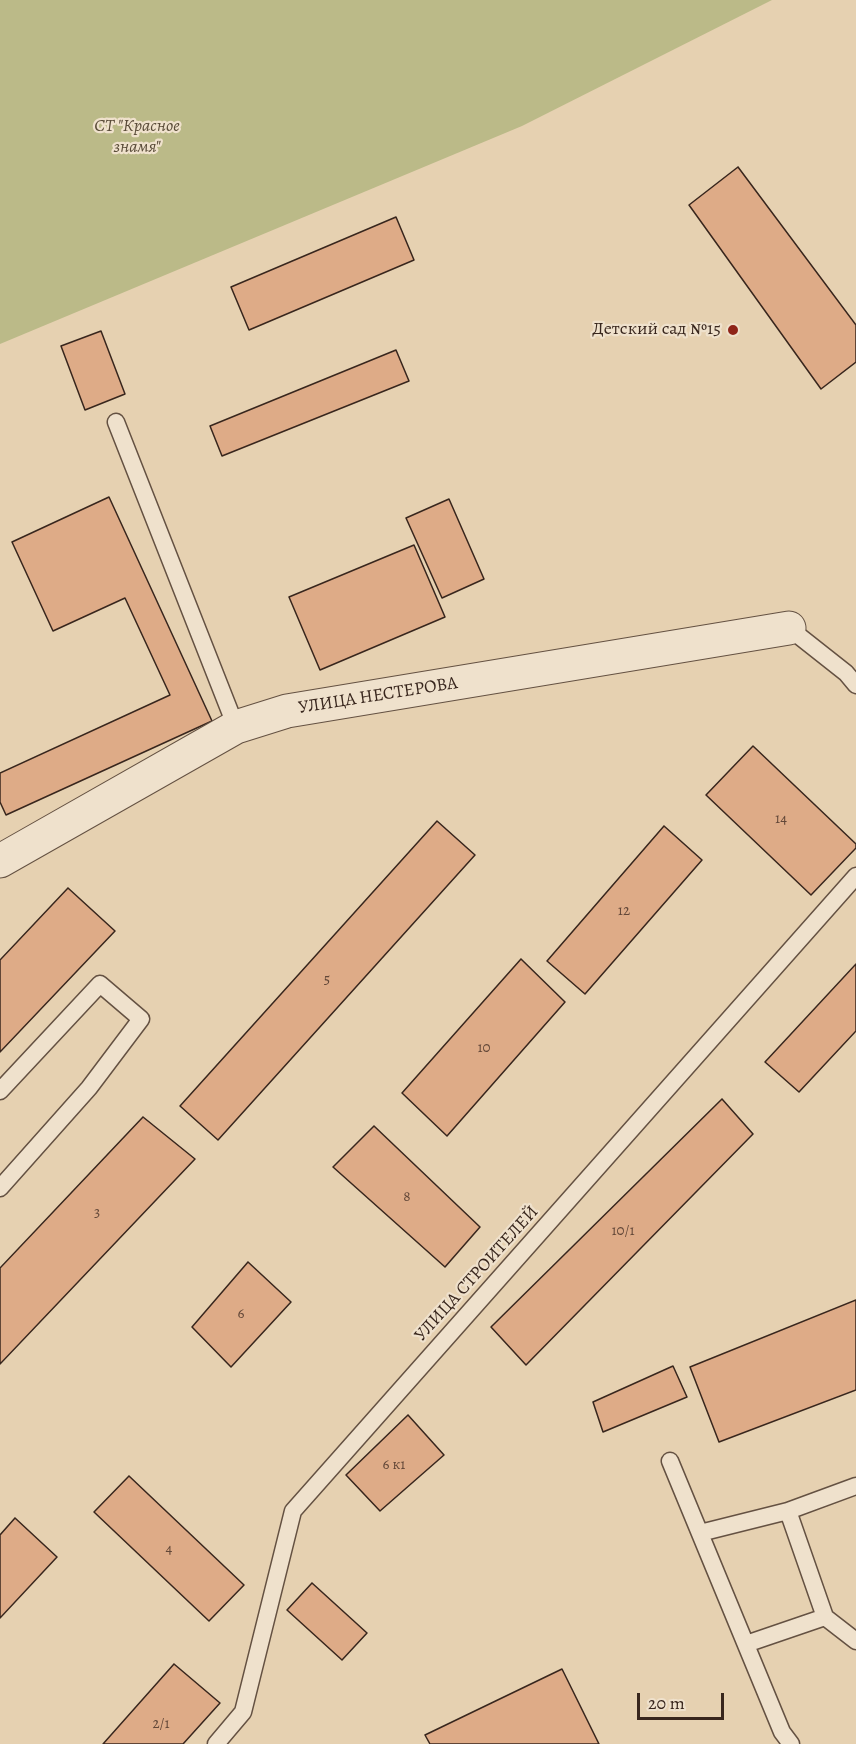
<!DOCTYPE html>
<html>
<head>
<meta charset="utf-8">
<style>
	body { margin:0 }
	#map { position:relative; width:856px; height:1744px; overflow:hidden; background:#e6d1b1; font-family:Alegreya,serif }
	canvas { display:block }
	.scale { position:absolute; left:637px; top:1693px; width:87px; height:27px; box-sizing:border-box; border:3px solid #38261d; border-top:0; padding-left:8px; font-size:18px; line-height:21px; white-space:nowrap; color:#38261d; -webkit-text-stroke:4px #efe1cc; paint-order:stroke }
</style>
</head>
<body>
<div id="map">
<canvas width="856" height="1744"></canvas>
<div class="scale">20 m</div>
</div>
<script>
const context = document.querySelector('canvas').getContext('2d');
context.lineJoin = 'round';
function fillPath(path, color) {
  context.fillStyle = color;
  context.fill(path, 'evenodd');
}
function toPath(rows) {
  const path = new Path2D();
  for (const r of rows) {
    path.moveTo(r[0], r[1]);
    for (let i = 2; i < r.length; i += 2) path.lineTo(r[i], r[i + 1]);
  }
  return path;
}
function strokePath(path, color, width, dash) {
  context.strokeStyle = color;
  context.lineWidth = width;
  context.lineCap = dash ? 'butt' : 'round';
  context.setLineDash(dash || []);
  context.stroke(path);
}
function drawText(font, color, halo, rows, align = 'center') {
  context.font = font + ' Alegreya,serif';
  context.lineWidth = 4.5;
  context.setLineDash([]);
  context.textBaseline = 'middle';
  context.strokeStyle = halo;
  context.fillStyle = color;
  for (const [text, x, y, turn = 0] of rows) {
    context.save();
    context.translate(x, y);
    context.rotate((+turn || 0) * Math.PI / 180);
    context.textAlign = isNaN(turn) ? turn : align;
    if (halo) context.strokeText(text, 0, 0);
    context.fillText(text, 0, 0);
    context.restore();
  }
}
fillPath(toPath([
	[0,0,772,0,522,126,0,344]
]), '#bbba88');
const building = toPath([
	[738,167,856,325,856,362,821,389,689,205,738,167],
	[396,217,414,260,249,330,231,287,396,217],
	[101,331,125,394,85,410,61,346,101,331],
	[396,350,409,381,222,456,210,426,396,350],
	[109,497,212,721,6,815,0,802,0,773,170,695,125,598,53,631,12,542,109,497],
	[449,499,484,579,442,598,406,518,449,499],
	[414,545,445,617,320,670,289,597,414,545],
	[753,746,856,844,856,848,811,895,706,795,753,746],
	[437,821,475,855,218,1140,180,1106,437,821],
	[664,826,702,860,585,994,547,961,664,826],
	[68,888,115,931,0,1052,0,960,68,888],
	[521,959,565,1002,447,1136,402,1093,521,959],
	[856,964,856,1031,799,1092,765,1062,856,964],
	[722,1099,753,1134,526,1365,491,1327,722,1099],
	[143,1117,195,1159,0,1364,0,1268,143,1117],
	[374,1126,480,1227,445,1267,333,1167,374,1126],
	[248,1262,291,1302,231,1367,192,1327,248,1262],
	[856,1300,856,1390,719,1442,690,1367,856,1300],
	[673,1366,687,1397,603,1432,593,1402,673,1366],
	[408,1415,444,1455,380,1511,346,1475,408,1415],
	[129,1476,244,1585,209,1621,94,1512,129,1476],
	[15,1518,57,1557,0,1618,0,1535,15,1518],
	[312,1583,367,1633,342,1660,287,1610,312,1583],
	[174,1664,220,1703,183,1744,103,1744,174,1664],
	[562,1669,599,1744,430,1744,425,1735,562,1669]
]);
fillPath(building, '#deab87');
strokePath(building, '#38261d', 1.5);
const service = toPath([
	[116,422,236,727],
	[789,628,846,673,856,685],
	[0,1091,100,984,141,1019,89,1088,0,1188],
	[670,1461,782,1732,791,1744],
	[788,1511,825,1617,856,1641],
	[700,1533,788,1511,856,1486],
	[746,1644,825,1617],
	[216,1744,243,1712,293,1511,856,876]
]);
const minor = toPath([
	[0,861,236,727,287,711,789,628]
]);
strokePath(service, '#645142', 19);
strokePath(minor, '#645142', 35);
strokePath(service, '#efe1cc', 16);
strokePath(minor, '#efe1cc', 33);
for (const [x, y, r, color] of [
	[733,330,6,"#8f2418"]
]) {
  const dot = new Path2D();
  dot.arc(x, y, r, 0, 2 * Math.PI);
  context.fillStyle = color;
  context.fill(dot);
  strokePath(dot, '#efe1cc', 2);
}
drawText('15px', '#624738', null, [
	["14",781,819],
	["12",624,911],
	["5",327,980],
	["10",484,1048],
	["8",407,1197],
	["3",97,1213],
	["10/1",623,1231],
	["6",241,1314],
	["6 к1",394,1465],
	["4",169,1549],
	["2/1",161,1724]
]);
drawText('italic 18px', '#594b38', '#efe1cc', [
	["СТ \"Красное",137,127],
	["знамя\"",137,148]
]);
drawText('18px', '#38261d', '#efe1cc', [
	["Детский сад №15",721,330]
], 'right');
drawText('18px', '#38261d', '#efe1cc', [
	["УЛИЦА НЕСТЕРОВА",378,696,-9],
	["УЛИЦА СТРОИТЕЛЕЙ",477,1274,-48]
]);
</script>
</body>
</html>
